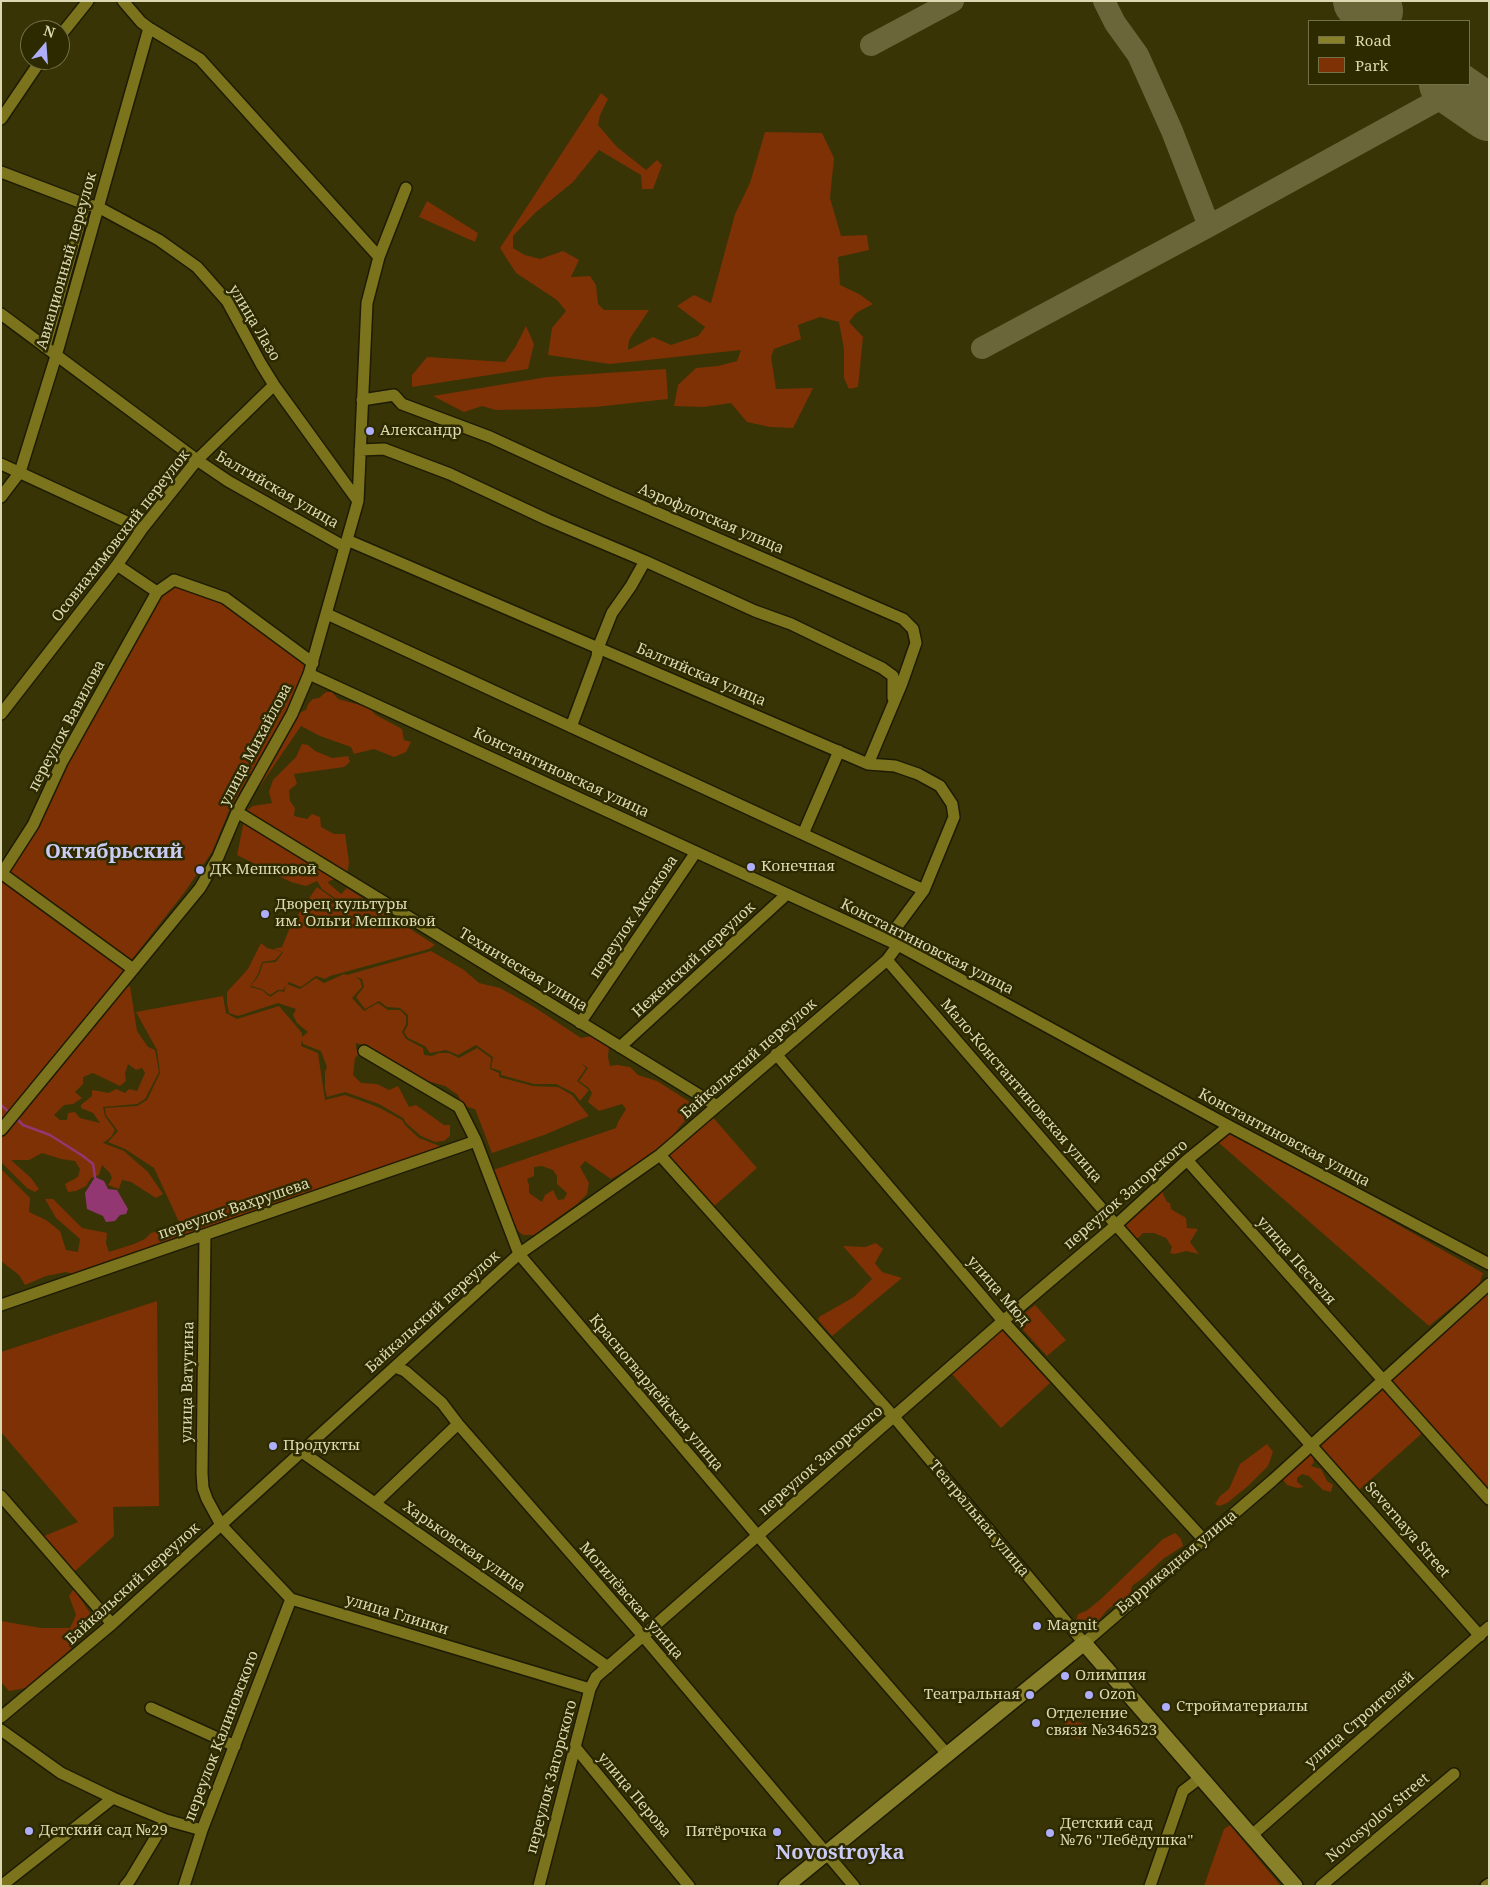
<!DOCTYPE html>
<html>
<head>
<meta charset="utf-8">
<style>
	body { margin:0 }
	#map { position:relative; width:1490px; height:1887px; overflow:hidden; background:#383406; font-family:"Noto Serif",serif }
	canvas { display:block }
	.frame { position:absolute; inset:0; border:2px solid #dcd9b2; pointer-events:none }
	.legend { position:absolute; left:1308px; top:20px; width:162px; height:65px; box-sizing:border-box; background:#2e2a00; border:1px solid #747047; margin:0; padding:6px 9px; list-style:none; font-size:15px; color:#dcd9b2 }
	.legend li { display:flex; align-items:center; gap:10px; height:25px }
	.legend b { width:25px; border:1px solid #747047 }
	.north { position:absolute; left:20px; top:20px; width:50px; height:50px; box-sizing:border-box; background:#2e2a00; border:1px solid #747047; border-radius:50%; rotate:18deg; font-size:14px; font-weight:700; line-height:20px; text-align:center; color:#dcd9b2 }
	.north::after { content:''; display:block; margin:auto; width:18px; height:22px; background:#afaefa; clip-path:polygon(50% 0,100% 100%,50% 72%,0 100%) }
</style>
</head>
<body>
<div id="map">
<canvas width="1490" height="1887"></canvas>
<div class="frame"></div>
<ul class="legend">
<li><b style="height:6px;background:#898129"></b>Road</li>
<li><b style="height:14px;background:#7d3105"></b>Park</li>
</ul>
<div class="north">N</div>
</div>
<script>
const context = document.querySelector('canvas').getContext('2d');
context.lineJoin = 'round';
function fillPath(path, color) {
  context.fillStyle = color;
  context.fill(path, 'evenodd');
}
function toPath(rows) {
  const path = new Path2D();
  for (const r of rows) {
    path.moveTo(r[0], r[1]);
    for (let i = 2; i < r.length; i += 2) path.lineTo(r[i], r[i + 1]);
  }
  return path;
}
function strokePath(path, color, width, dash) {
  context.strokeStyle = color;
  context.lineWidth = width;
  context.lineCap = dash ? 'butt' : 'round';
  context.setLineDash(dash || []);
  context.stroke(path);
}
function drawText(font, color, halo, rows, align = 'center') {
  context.font = font + ' "Noto Serif",serif';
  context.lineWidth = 5;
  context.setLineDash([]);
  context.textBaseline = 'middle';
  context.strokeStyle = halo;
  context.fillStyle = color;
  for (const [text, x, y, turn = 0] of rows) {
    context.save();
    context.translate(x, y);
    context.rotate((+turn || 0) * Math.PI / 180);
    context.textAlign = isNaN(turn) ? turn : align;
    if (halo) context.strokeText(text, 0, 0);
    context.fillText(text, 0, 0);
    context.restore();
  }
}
fillPath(toPath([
	[601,93,608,99,600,115,598,125,617,147,646,170,657,160,662,165,653,189,642,189,641,175,599,150,573,182,535,213,513,236,513,248,525,255,540,259,563,251,579,260,571,277,590,276,596,285,598,304,604,310,649,310,629,340,628,350,653,337,671,345,698,336,705,327,677,306,694,295,711,303,735,214,750,183,765,132,822,133,834,158,830,198,841,236,867,235,869,250,838,257,840,285,859,294,873,304,856,313,849,322,863,337,858,387,849,389,844,378,844,349,839,322,820,317,798,325,801,339,774,349,771,357,776,389,813,388,793,428,770,427,747,422,731,403,703,407,674,406,678,385,696,368,718,366,737,361,741,350,610,364,548,355,552,328,566,311,557,300,516,273,500,248],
	[427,201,478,233,475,242,419,217],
	[526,326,534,344,528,369,412,387,412,375,427,357,505,362,516,346],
	[666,369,668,399,595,407,549,409,496,410,482,406,464,412,433,396,547,377],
	[174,586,223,603,307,664,289,707,229,811,212,852,184,893,1,1126,1,881,39,824,64,768,136,643,153,609,161,594],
	[326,692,332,692,338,699,360,705,371,710,376,715,402,729,404,740,411,742,406,752,394,757,374,749,354,754,351,747,320,736,301,726,260,786,258,785,297,714,306,710,308,704,313,699,319,698],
	[302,744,308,745,315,751,332,758,348,756,350,762,344,767,294,774,297,784,289,790,290,801,295,808,294,816,307,819,312,814,320,817,321,827,334,834,345,834,349,862,347,875,329,881,328,883,341,894,347,888,435,945,429,949,330,976,325,979,316,976,301,987,289,982,287,984,300,989,316,978,324,983,344,974,347,975,431,951,464,970,479,983,500,988,534,1007,581,1038,591,1036,609,1046,608,1057,610,1066,617,1065,630,1067,638,1075,657,1081,693,1104,694,1112,682,1124,664,1146,643,1161,611,1179,585,1161,580,1167,589,1183,587,1194,577,1204,534,1235,523,1235,513,1227,493,1170,616,1128,618,1122,626,1109,622,1104,599,1111,588,1102,592,1093,589,1088,579,1081,588,1068,581,1063,586,1068,577,1081,589,1090,580,1101,574,1093,556,1084,534,1084,501,1075,501,1071,491,1068,493,1057,476,1045,458,1055,446,1050,430,1053,425,1046,408,1038,404,1032,408,1025,408,1015,400,1008,387,1007,379,1001,365,1009,356,997,364,987,362,979,356,977,360,980,362,987,352,998,364,1011,378,1003,388,1010,400,1010,406,1016,406,1024,402,1032,406,1039,423,1048,424,1055,432,1056,439,1053,449,1053,459,1058,477,1048,491,1058,490,1069,499,1073,499,1077,533,1086,558,1087,572,1095,589,1116,544,1135,492,1153,475,1109,467,1107,460,1100,458,1095,445,1086,424,1080,366,1046,356,1043,356,1049,361,1052,355,1058,353,1075,361,1083,377,1084,389,1090,398,1086,409,1107,416,1105,444,1125,450,1125,450,1136,444,1141,435,1142,421,1136,406,1123,403,1118,379,1104,345,1092,327,1097,325,1089,325,1072,327,1067,321,1051,303,1044,302,1040,301,1046,318,1053,325,1100,345,1095,378,1107,402,1120,405,1125,419,1138,445,1148,186,1237,154,1168,125,1149,108,1142,118,1131,106,1115,105,1108,137,1106,147,1100,160,1073,157,1050,136,1012,223,996,226,1013,237,1019,279,1006,302,1033,302,1037,308,1032,297,1023,293,1015,296,1009,278,1003,238,1016,229,1013,227,1003,227,992,248,969,261,943,267,948,282,952,275,960,262,962,258,974,250,987,262,990,270,997,279,991,284,992,286,985,283,990,278,990,270,995,262,989,251,986,259,975,263,963,276,962,283,952,273,949,282,947,291,925,317,887,335,900,336,899,322,889,317,881,306,886,291,882,237,855,246,811,253,806,272,803,269,792,273,780,296,757],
	[542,1166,553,1170,557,1176,557,1184,567,1193,564,1199,558,1200,553,1190,545,1195,542,1202,529,1193,529,1185,527,1179,534,1176,534,1167],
	[130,986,137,1031,148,1047,155,1050,159,1072,145,1099,137,1104,103,1107,105,1116,115,1130,111,1137,103,1143,124,1151,148,1172,163,1194,156,1198,131,1182,122,1180,119,1189,108,1185,112,1178,110,1173,102,1165,99,1175,91,1178,86,1186,76,1191,68,1192,65,1184,78,1177,80,1169,75,1161,61,1159,42,1153,29,1160,11,1160,31,1178,39,1189,35,1192,27,1188,1,1162,1,1137,124,987],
	[128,1064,136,1070,142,1068,145,1073,137,1091,129,1089,125,1093,116,1089,109,1093,92,1090,92,1096,81,1105,81,1108,93,1113,100,1123,80,1118,75,1112,68,1113,67,1120,60,1120,54,1115,64,1105,73,1104,82,1098,75,1092,83,1084,83,1077,93,1073,120,1086,126,1081,125,1074],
	[710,1114,757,1168,712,1208,670,1160,669,1156,671,1150],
	[1231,1130,1483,1273,1479,1285,1429,1326,1219,1143],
	[1,1169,30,1198,29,1212,46,1220,60,1231,66,1250,78,1252,80,1239,56,1218,45,1199,53,1199,82,1228,107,1233,106,1243,109,1252,134,1244,145,1239,151,1233,165,1229,180,1235,167,1242,84,1269,73,1274,66,1272,46,1276,25,1285,19,1275,1,1261],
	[1164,1186,1163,1194,1167,1202,1170,1203,1171,1209,1186,1218,1187,1228,1198,1229,1190,1242,1199,1254,1186,1251,1175,1254,1170,1253,1172,1247,1166,1238,1154,1233,1143,1233,1137,1239,1129,1231,1124,1221],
	[876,1243,883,1249,875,1263,882,1272,902,1278,832,1336,818,1320,819,1317,854,1297,872,1279,843,1246,865,1247],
	[1489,1292,1489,1492,1430,1426,1359,1490,1316,1444],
	[157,1301,159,1506,113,1507,114,1536,74,1572,42,1537,78,1522,1,1432,1,1352],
	[1035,1305,1066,1340,1047,1356,1015,1321],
	[1000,1328,1050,1383,1001,1428,950,1372],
	[1267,1444,1273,1452,1268,1466,1248,1486,1227,1503,1219,1506,1215,1504,1220,1496,1229,1489,1240,1464],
	[1308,1451,1312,1455,1314,1462,1311,1466,1321,1469,1327,1481,1333,1485,1331,1492,1323,1490,1309,1476,1302,1474,1297,1478,1297,1482,1304,1487,1297,1488,1287,1485,1281,1477],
	[1175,1533,1181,1539,1183,1546,1163,1559,1143,1578,1132,1586,1130,1594,1108,1609,1098,1621,1087,1629,1080,1628,1075,1623,1078,1614,1086,1611,1101,1599,1163,1539],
	[74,1589,92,1616,83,1637,46,1673,26,1688,9,1691,1,1682,1,1621,41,1628,70,1628,76,1615,69,1596],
	[1066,1719,1084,1724,1080,1739,1062,1734],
	[1230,1825,1281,1886,1204,1886,1224,1829]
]), '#7d3105');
fillPath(toPath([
	[95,1177,104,1181,108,1189,117,1190,128,1209,126,1214,120,1215,115,1221,106,1222,103,1216,87,1209,85,1193]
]), '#933772');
strokePath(toPath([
	[1,1105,10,1113],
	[16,1118,23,1125,50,1135,83,1156,93,1164,95,1177]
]), '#933772', 2.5);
strokePath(toPath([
	[1104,1,1115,23,1138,55,1172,131,1209,226],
	[871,45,953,1],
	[982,348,1209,226,1456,90]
]), '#6a663a', 22);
strokePath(toPath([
	[1361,1,1375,11],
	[1447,84,1489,113]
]), '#6a663a', 56);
const minor = toPath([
	[123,1,141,22,149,28,200,59,379,257],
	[60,36,88,1],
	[1,119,41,60],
	[1,172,85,204,98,207,159,240,197,267,227,301,261,364,274,385,358,501],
	[1,314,197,460,228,481,345,547],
	[45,347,85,204],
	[362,400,394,395,402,404,490,437,612,493,903,619,913,629,916,643,902,683,868,764],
	[360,450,384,449,450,474,548,520,645,561,755,611,791,624,882,668,893,676,893,698],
	[1,464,142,529],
	[1,497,20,472,56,356,149,28],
	[347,540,868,764,895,766,918,774,940,786,952,804,954,817,924,890,887,940],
	[117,565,157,592],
	[327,614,924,890],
	[309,674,898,945,1229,1126,1489,1264],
	[1,714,117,565,142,529,197,460,274,385],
	[571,727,597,657,598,648,612,613,631,586,645,561],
	[237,812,717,1106],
	[803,834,839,751],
	[1,873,133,969],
	[2,873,33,825,62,762,157,592,174,580,225,598,313,663],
	[887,960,1116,1225,1480,1636],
	[580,1023,696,852],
	[620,1047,787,894],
	[364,1051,459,1107,476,1141,519,1254,758,1536,947,1754],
	[776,1054,1003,1321,1204,1540],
	[1,1130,200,888,218,857,237,812,292,714,309,674,358,501,367,303,379,257,406,188],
	[660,1155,894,1417,1084,1643,1273,1480,1489,1284],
	[1187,1160,1489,1499],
	[205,1235,202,1473,203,1488,207,1499,221,1525,291,1599,590,1689],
	[1,1305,476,1141],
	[395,1367,405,1371,442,1403,458,1424,643,1636,854,1886],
	[302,1452,608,1667],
	[1,1496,112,1624],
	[375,1503,458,1424],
	[151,1708,235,1746],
	[1,1717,112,1624,519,1254,660,1155,887,960,898,945],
	[1,1730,61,1773,113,1798,166,1820,202,1830],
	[575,1747,689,1886],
	[1252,1835,1489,1627],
	[1,1886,113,1798],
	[125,1886,130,1880,166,1820],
	[184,1886,202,1830,291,1599],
	[539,1886,590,1689,596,1677,1003,1321,1116,1225,1187,1160,1229,1126],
	[1150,1886,1183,1791,1200,1778],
	[1321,1886,1454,1774],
	[1486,1886,1489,1884]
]);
const major = toPath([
	[786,1886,1084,1643,1295,1886]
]);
strokePath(minor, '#1e1b03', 14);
strokePath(major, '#1e1b03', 18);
strokePath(minor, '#7b741d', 11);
strokePath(major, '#898129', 15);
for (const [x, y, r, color] of [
	[370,431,5,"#afaefa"],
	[751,867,5,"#afaefa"],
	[200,870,5,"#afaefa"],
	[265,914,5,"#afaefa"],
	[273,1446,5,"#afaefa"],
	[1037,1626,5,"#afaefa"],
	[1065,1676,5,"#afaefa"],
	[1030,1695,5,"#afaefa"],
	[1089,1695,5,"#afaefa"],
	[1166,1707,5,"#afaefa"],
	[1036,1723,5,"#afaefa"],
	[29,1831,5,"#afaefa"],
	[777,1832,5,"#afaefa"],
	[1050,1833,5,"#afaefa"]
]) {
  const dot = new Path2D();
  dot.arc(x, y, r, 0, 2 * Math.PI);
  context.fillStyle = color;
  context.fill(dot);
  strokePath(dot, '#2e2a00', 2);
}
drawText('15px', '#dcd9b2', '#2e2a00', [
	["Авиационный переулок",67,261,-74],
	["улица Лазо",254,323,59],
	["Балтийская улица",277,490,30],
	["Аэрофлотская улица",711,519,23],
	["Осовиахимовский переулок",121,536,-52],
	["Балтийская улица",701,675,23],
	["переулок Вавилова",67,726,-62],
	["улица Михайлова",256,745,-62],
	["Константиновская улица",561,773,25],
	["переулок Аксакова",634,917,-56],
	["Константиновская улица",927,947,27],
	["Неженский переулок",694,960,-43],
	["Техническая улица",523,970,31],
	["Байкальский переулок",749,1059,-41],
	["Мало-Константиновская улица",1021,1091,49],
	["Константиновская улица",1284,1138,28],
	["переулок Загорского",1126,1195,-41],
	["переулок Вахрушева",234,1209,-19],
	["улица Пестеля",1296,1261,49],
	["улица Мюд",998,1291,49],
	["Байкальский переулок",433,1312,-42],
	["улица Ватутина",188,1382,-89],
	["Красногвардейская улица",656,1393,50],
	["переулок Загорского",821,1461,-41],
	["Театральная улица",979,1519,50],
	["Severnaya Street",1407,1530,49],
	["Харьковская улица",464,1547,35],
	["Баррикадная улица",1177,1562,-40],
	["Байкальский переулок",133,1584,-42],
	["Могилёвская улица",631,1601,49],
	["улица Глинки",397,1615,17],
	["улица Строителей",1360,1720,-41],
	["переулок Калиновского",222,1736,-69],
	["переулок Загорского",552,1777,-75],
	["улица Перова",634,1795,50],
	["Novosyolov Street",1378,1818,-40]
]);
drawText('15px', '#dcd9b2', '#2e2a00', [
	["Александр",380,431],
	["Конечная",761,867],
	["ДК Мешковой",210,870],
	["Дворец культуры",275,905],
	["им. Ольги Мешковой",275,922],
	["Продукты",283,1446],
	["Magnit",1047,1626],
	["Олимпия",1075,1676],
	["Театральная",1020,1695,"right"],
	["Ozon",1099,1695],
	["Стройматериалы",1176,1707],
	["Отделение",1046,1714],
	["связи №346523",1046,1731],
	["Детский сад",1060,1824],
	["№76 \"Лебёдушка\"",1060,1841],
	["Детский сад №29",39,1831],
	["Пятёрочка",767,1832,"right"]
], 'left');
drawText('bold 20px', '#cacbf6', '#2e2a00', [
	["Октябрьский",114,852],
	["Novostroyka",840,1853]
]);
</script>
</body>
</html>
